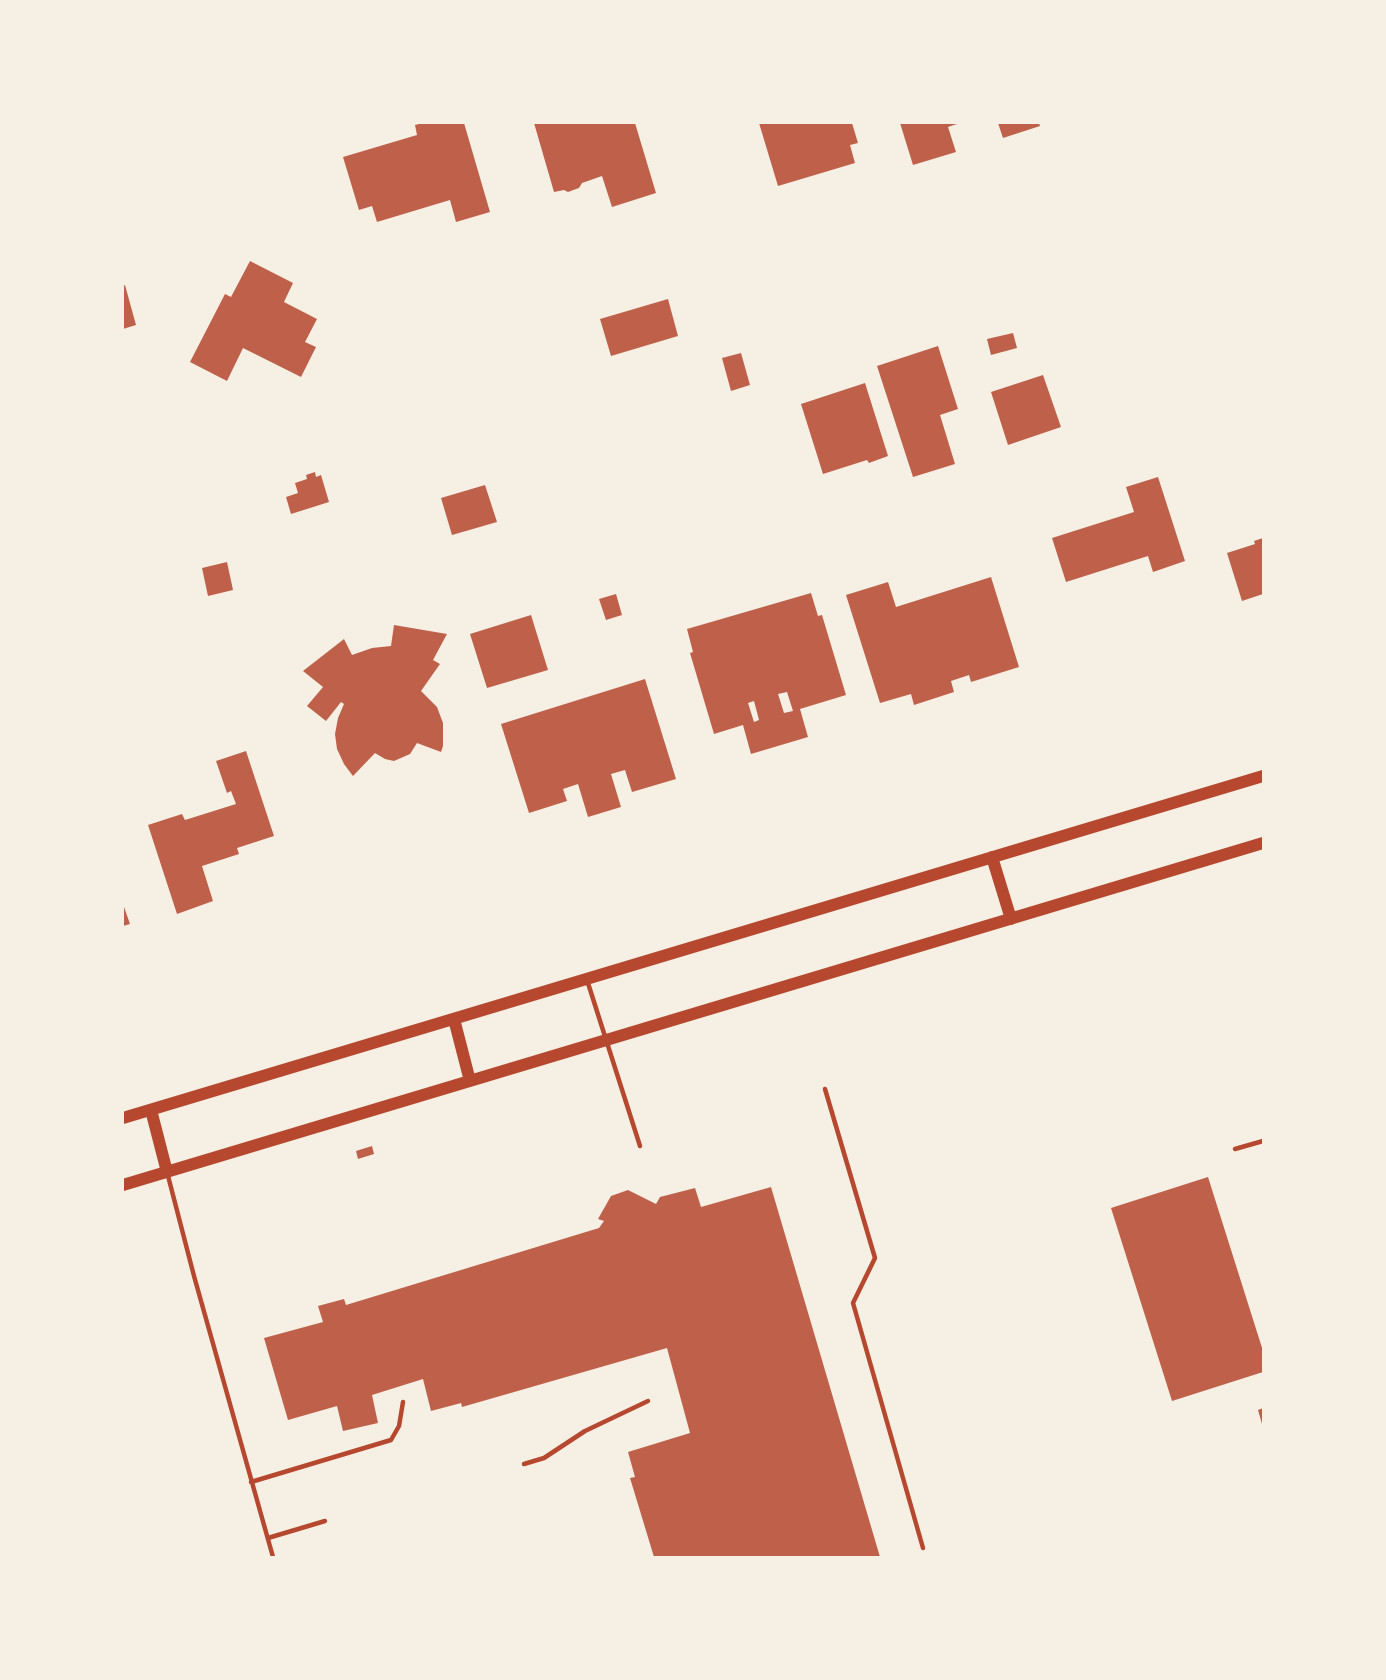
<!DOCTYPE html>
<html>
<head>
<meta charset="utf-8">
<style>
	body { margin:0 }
	#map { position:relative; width:1386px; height:1680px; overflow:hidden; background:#f6efe4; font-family:Signika,sans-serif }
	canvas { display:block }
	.frame { position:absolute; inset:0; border:124px solid #f6efe4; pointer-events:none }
</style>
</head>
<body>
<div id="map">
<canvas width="1386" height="1680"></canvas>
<div class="frame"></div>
</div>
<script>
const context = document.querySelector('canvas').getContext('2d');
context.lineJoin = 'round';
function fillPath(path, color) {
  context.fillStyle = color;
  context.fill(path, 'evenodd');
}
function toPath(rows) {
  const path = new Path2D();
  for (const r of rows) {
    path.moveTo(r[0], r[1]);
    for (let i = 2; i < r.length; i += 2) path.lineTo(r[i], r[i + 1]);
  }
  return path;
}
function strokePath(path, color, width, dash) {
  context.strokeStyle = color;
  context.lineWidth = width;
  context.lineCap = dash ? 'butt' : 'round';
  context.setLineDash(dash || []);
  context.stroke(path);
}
fillPath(toPath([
	[423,123,464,123,490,212,456,222,450,200,377,222,372,206,359,210,343,157,417,135,415,125],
	[534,123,635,123,656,193,612,207,602,176,582,183,579,188,568,192,564,190,554,192],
	[759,123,852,123,858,143,850,145,855,163,778,186],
	[900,123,960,123,948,127,956,152,913,165],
	[998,123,1039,123,1040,126,1003,138],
	[250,261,293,283,284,302,317,319,305,342,316,347,301,377,243,348,227,381,190,362,225,294,231,297],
	[125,285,136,325,123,329,123,286],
	[668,299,678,336,611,356,600,319],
	[1013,333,1017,348,991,355,987,339],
	[938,346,958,409,940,415,955,464,913,477,877,366],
	[741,353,750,385,731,391,722,358],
	[1043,375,1061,427,1008,445,991,392],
	[865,383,888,456,869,463,867,460,823,474,801,404],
	[315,472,316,477,321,475,329,502,291,514,286,497,298,493,295,483,307,479,306,475],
	[1158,477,1185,561,1153,572,1148,556,1066,582,1052,538,1134,512,1126,487],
	[485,485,497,522,452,535,441,498],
	[1263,538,1263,594,1242,601,1227,553,1255,544,1254,541],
	[227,562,233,590,208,596,202,568],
	[991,577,1019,667,971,682,969,675,951,681,954,692,914,705,911,694,880,703,846,595,888,582,896,607],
	[811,593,818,616,822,615,846,695,800,709,808,737,751,754,743,725,714,734,690,653,693,652,687,629],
	[787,692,793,711,784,713,778,694],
	[754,701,759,720,754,722,748,703],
	[616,594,622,615,606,620,599,599],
	[531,615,548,670,487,688,470,634],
	[394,625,447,634,433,660,440,664,421,691,437,707,443,723,443,746,441,752,417,743,410,754,394,761,385,759,375,753,353,776,344,764,337,749,335,734,338,718,344,704,341,702,326,721,307,706,323,687,303,671,344,639,352,655,372,648,391,646],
	[645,679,676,779,632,792,625,770,611,774,621,807,588,817,578,784,563,789,567,801,529,813,501,724],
	[246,751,274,836,237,848,239,854,202,866,213,901,177,914,148,825,182,814,185,820,236,804,231,791,227,793,216,761],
	[123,904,130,924,123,926],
	[372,1146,374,1154,358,1159,356,1151],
	[1208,1177,1263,1351,1263,1372,1172,1401,1111,1208],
	[771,1187,880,1557,654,1557,630,1478,635,1477,628,1452,690,1433,667,1348,462,1407,461,1403,431,1411,423,1379,372,1395,378,1423,343,1431,337,1406,288,1420,264,1338,323,1322,318,1306,344,1299,346,1305,599,1228,604,1221,598,1219,611,1196,628,1190,656,1204,660,1197,695,1188,701,1207],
	[1263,1408,1263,1423,1262,1424,1258,1410]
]), '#bf614a');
strokePath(toPath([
	[587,980,640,1146],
	[825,1089,875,1258,853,1303,923,1548],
	[1235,1149,1263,1141],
	[167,1172,194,1276,273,1557],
	[524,1464,544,1458,585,1431,648,1401],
	[251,1482,391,1440,399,1426,403,1402],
	[268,1538,325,1521]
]), '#b5482f', 4.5);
strokePath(toPath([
	[992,857,1011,919],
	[454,1019,470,1081],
	[151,1110,167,1172],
	[123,1118,1263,776],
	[123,1185,1263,843]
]), '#b5482f', 12);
</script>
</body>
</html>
